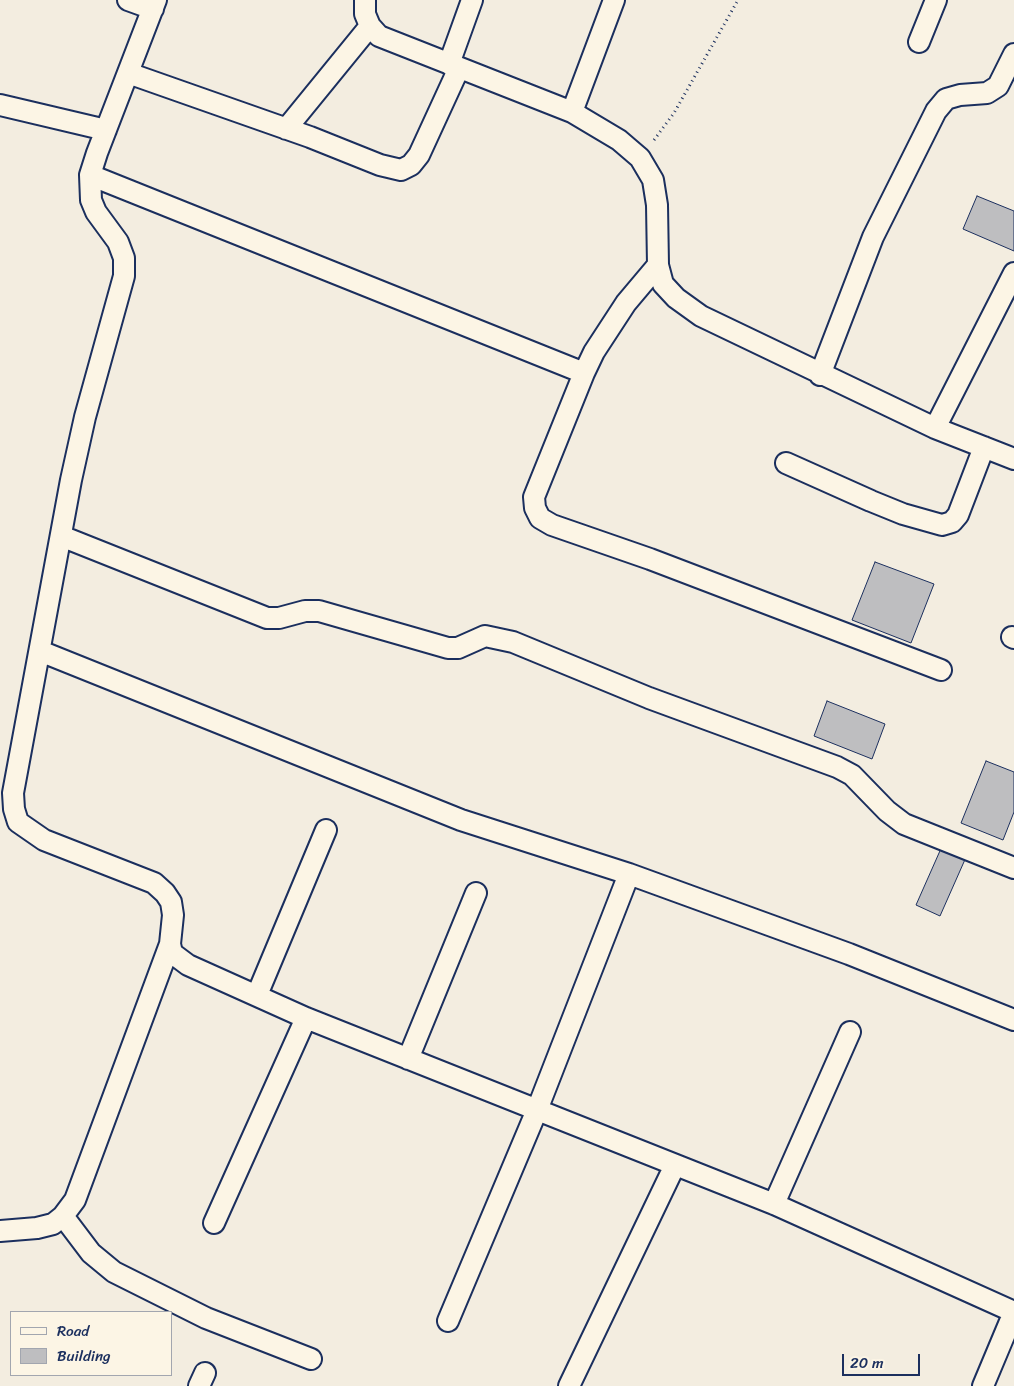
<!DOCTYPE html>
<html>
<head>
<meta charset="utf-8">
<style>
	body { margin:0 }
	#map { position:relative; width:1014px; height:1386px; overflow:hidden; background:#f3ede0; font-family:Sriracha,sans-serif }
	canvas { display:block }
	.legend { position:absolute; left:10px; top:1311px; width:162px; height:65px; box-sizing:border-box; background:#fcf5e5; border:1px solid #a2a6af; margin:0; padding:6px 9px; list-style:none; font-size:15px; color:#1b2f5e }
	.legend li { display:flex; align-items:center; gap:10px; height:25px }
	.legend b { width:25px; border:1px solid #a2a6af }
	.scale { position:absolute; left:842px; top:1354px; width:78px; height:22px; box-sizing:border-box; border:2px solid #1b2f5e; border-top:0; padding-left:6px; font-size:15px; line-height:18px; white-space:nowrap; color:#1b2f5e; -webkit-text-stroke:4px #fcf5e5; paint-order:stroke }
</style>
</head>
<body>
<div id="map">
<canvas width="1014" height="1386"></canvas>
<ul class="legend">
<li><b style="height:6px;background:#fcf5e5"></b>Road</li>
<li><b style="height:14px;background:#bebec0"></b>Building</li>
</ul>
<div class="scale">20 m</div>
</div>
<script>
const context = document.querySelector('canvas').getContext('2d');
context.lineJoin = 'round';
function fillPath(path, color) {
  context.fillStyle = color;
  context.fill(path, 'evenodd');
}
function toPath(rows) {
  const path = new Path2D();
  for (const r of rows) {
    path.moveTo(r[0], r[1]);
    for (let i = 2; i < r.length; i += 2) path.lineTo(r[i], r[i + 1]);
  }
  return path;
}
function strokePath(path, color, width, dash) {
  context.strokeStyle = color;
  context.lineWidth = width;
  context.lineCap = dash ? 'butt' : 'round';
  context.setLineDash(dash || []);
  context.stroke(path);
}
const building = toPath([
	[977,196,1014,211,1014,251,963,229,977,196],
	[875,562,934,584,911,643,852,620,875,562],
	[827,701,885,724,872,759,814,736,827,701],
	[986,761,1014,772,1014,812,1003,840,961,823,986,761],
	[943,844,967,855,940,916,916,905,943,844]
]);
fillPath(building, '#bebec0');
strokePath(building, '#1b2f5e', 1);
const street = toPath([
	[128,0,153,9],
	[156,0,97,153,90,175,91,200,96,212,118,242,124,258,124,276,85,417,71,480,13,793,14,809,18,822,44,840,154,883,165,893,171,902,173,915,170,944,172,953,188,965,306,1018,774,1204,1014,1312],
	[365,0,365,14,370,26,379,36,572,112,619,140,640,158,653,180,657,205,658,265,663,284,676,298,701,316,935,428,1014,459],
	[919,42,936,0],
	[449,64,472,0],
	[128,73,310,137,380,165,401,170,411,165,419,155,459,68],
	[0,105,106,130],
	[572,112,614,0],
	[286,129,370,26],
	[90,175,584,373],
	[658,265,626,303,594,352,584,373,534,497,535,508,540,518,552,525,650,559,941,670],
	[820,375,873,237,936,111,946,99,960,95,987,93,998,86,1014,54],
	[935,428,1014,273],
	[786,463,871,501,903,514,942,525,952,522,958,515,984,447],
	[61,536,267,618,279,618,305,611,319,611,448,648,458,648,485,636,513,642,649,698,837,767,852,775,887,811,904,824,1014,868],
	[1012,637,1014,638],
	[40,651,461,820,629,874,849,954,1014,1020],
	[257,995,326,830],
	[408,1059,476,893],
	[774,1204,850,1032],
	[63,1216,91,1253,114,1272,206,1318,311,1359],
	[214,1223,306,1018],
	[0,1231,37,1228,53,1224,63,1216,75,1200,170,944],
	[448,1321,537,1110,629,874],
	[199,1386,205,1373],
	[569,1386,675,1165],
	[983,1386,1014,1312]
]);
strokePath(street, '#1b2f5e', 24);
strokePath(toPath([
	[654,140,674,113,738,0]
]), '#1b2f5e', 3, [1, 4]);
strokePath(street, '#fcf5e5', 20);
</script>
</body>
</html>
